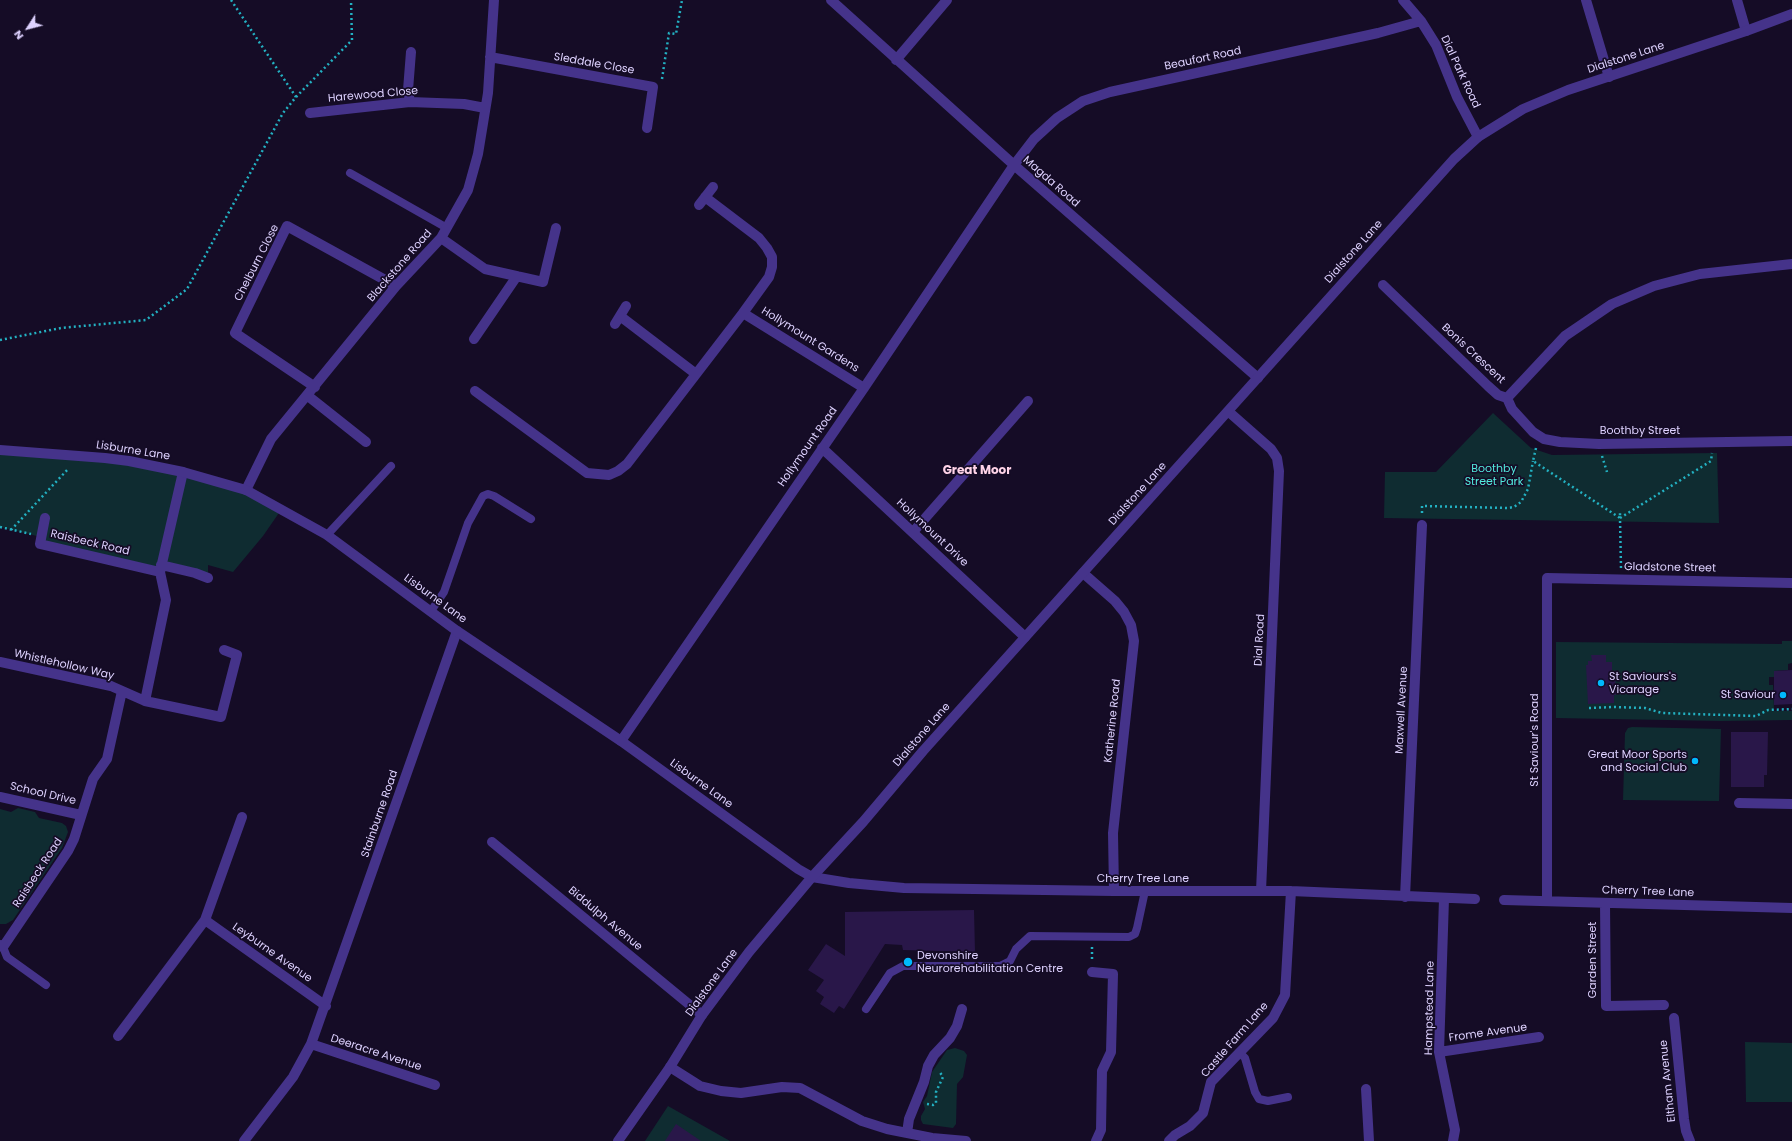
<!DOCTYPE html>
<html>
<head>
<meta charset="utf-8">
<style>
	body { margin:0 }
	#map { position:relative; width:1792px; height:1141px; overflow:hidden; background:#150c26; font-family:Poppins,sans-serif }
	canvas { display:block }
	.north { position:absolute; left:8px; top:8px; width:40px; height:40px; -webkit-text-stroke:3px #150c26; paint-order:stroke; rotate:234deg; font-size:11px; font-weight:700; line-height:16px; text-align:center; color:#ded2ff }
	.north::after { content:''; display:block; margin:auto; width:14px; height:18px; background:#ded2ff; clip-path:polygon(50% 0,100% 100%,50% 72%,0 100%) }
</style>
</head>
<body>
<div id="map">
<canvas width="1792" height="1141"></canvas>
<div class="north">N</div>
</div>
<script>
const context = document.querySelector('canvas').getContext('2d');
context.lineJoin = 'round';
function fillPath(path, color) {
  context.fillStyle = color;
  context.fill(path, 'evenodd');
}
function toPath(rows) {
  const path = new Path2D();
  for (const r of rows) {
    path.moveTo(r[0], r[1]);
    for (let i = 2; i < r.length; i += 2) path.lineTo(r[i], r[i + 1]);
  }
  return path;
}
function strokePath(path, color, width, dash) {
  context.strokeStyle = color;
  context.lineWidth = width;
  context.lineCap = dash ? 'butt' : 'round';
  context.setLineDash(dash || []);
  context.stroke(path);
}
function drawText(font, color, halo, rows, align = 'center') {
  context.font = font + ' Poppins,sans-serif';
  context.lineWidth = 3.5;
  context.setLineDash([]);
  context.textBaseline = 'middle';
  context.strokeStyle = halo;
  context.fillStyle = color;
  for (const [text, x, y, turn = 0] of rows) {
    context.save();
    context.translate(x, y);
    context.rotate((+turn || 0) * Math.PI / 180);
    context.textAlign = isNaN(turn) ? turn : align;
    if (halo) context.strokeText(text, 0, 0);
    context.fillText(text, 0, 0);
    context.restore();
  }
}
fillPath(toPath([
	[1493,413,1531,448,1552,455,1717,453,1719,523,1384,518,1385,472,1436,472],
	[0,450,105,458,246,490,281,510,263,536,233,572,208,565,208,578,162,565,160,572,40,544,41,537,0,527],
	[1782,641,1792,641,1792,663,1788,664,1788,670,1774,671,1774,677,1769,677,1769,685,1773,685,1774,711,1792,711,1792,720,1721,721,1556,718,1556,642,1782,644],
	[1632,727,1721,729,1719,801,1623,800,1625,733,1628,728],
	[18,808,35,812,39,818,62,823,66,826,68,832,62,848,13,920,6,924,0,924,0,809,11,812],
	[1745,1042,1792,1043,1792,1102,1746,1102],
	[955,1048,964,1051,967,1055,963,1077,957,1084,956,1124,953,1128,923,1124,921,1120,921,1116,925,1109,923,1102,927,1096,932,1072,947,1050],
	[668,1106,730,1141,645,1141]
]), '#0f2c31');
fillPath(toPath([
	[1591,655,1606,655,1606,662,1612,662,1612,671,1615,671,1616,695,1614,695,1614,703,1588,704,1586,665,1588,665,1588,661,1592,661],
	[1792,670,1792,704,1774,705,1774,671],
	[1731,732,1768,732,1767,775,1764,775,1764,787,1731,787],
	[974,910,975,952,903,950,902,945,885,944,844,1009,839,1006,834,1013,820,1004,824,997,816,991,824,980,808,970,826,944,845,956,845,912],
	[676,1124,701,1141,665,1141]
]), '#291749');
strokePath(toPath([
	[231,0,296,97],
	[662,79,669,33,676,34,682,0],
	[0,340,61,328,146,320,187,289,283,113,296,97,352,40,351,0],
	[1536,448,1533,461,1620,518,1620,511],
	[1602,456,1607,472],
	[1422,513,1422,506,1508,508,1514,507,1521,502,1528,489,1533,461],
	[0,527,31,534],
	[11,530,69,468],
	[1621,568,1620,518,1711,461,1712,453],
	[1589,708,1614,707,1645,708,1662,713,1756,716,1768,710,1792,709],
	[1092,947,1092,960],
	[927,1104,933,1105,936,1103,936,1092,943,1077,939,1071]
]), '#23b1c2', 2.5, [2, 3]);
strokePath(toPath([
	[350,173,447,228],
	[327,535,391,466],
	[431,611,444,592,468,523,483,496,488,494,494,496,531,519],
	[3,947,7,957,46,985],
	[866,1009,890,973,903,966,1000,966,1010,961,1016,949,1030,936,1129,937,1135,934,1137,928,1145,891],
	[1239,1052,1245,1058,1255,1092,1259,1099,1268,1101,1288,1097]
]), '#45338a', 8);
strokePath(toPath([
	[831,0,1014,165,1258,378],
	[1403,0,1421,21,1436,45,1457,97,1478,137],
	[1586,0,1609,77],
	[1737,0,1746,31],
	[490,57,653,87,647,128],
	[896,60,947,0],
	[410,102,408,90,411,52],
	[310,113,410,102,464,104,485,108],
	[699,205,713,187],
	[441,238,485,269,543,282,556,228],
	[1383,285,1488,386,1498,395,1507,398,1565,336,1612,304,1654,286,1700,274,1792,264],
	[743,313,864,388],
	[620,316,696,374],
	[615,324,626,306],
	[474,339,517,276],
	[315,387,235,333,287,226,396,286],
	[475,391,587,473,609,475,618,471,627,464,743,313,769,277,772,267,772,257,767,248,759,238,705,197],
	[308,396,366,442],
	[1507,398,1512,409,1533,432,1544,439,1560,442,1599,444,1792,441],
	[1229,412,1271,449,1277,458,1279,471,1261,891],
	[822,448,1025,637],
	[246,490,271,439,396,286,441,238,468,190,478,154,488,93,494,0],
	[45,518,40,544,160,572,183,472],
	[913,532,1028,401],
	[161,565,195,573,208,578],
	[1083,573,1115,601,1124,612,1131,625,1134,641,1113,833,1114,891],
	[0,662,111,686,145,701,221,717,237,655,224,650],
	[145,701,166,600,160,572],
	[621,741,864,388,1014,165,1034,139,1057,118,1083,101,1110,92,1378,33,1421,21],
	[0,797,81,815],
	[1739,803,1792,804],
	[492,842,702,1015],
	[812,877,849,883,904,888,1114,891,1291,891,1475,899],
	[1405,897,1422,525],
	[1444,899,1439,1052,1455,1130,1453,1141],
	[1504,900,1792,908],
	[1547,901,1547,578,1792,583],
	[1605,903,1606,1006,1664,1005],
	[205,920,326,1006],
	[0,945,3,947,68,851,74,839,93,779,107,759,122,691],
	[1092,972,1113,974,1111,1052,1102,1071,1101,1130,1096,1141],
	[1674,1018,1684,1119,1686,1131,1690,1141],
	[118,1036,205,920,242,817],
	[311,1044,435,1085],
	[1439,1052,1539,1037],
	[670,1067,700,1086,721,1091,741,1093,782,1087,800,1088,862,1121,887,1129,932,1138,966,1141],
	[1366,1089,1369,1141],
	[907,1133,909,1119,924,1082,928,1066,934,1055,950,1038,957,1026,962,1009],
	[244,1141,293,1077,311,1044,457,631],
	[1169,1141,1175,1135,1190,1126,1203,1113,1211,1082,1273,1018,1285,995,1291,891]
]), '#45338a', 10);
strokePath(toPath([
	[0,450,105,458,129,461,183,472,246,490,327,535,457,631,621,741,798,869,812,877],
	[618,1141,670,1067,702,1015,749,952,812,877,863,822,923,751,1454,159,1478,137,1523,109,1568,90,1746,31,1792,14]
]), '#45338a', 10);
for (const [x, y, r, color] of [
	[1601,683,4,"#00b9fd"],
	[1783,695,4,"#00b9fd"],
	[1695,761,4,"#00b9fd"],
	[908,962,5,"#00b9fd"]
]) {
  const dot = new Path2D();
  dot.arc(x, y, r, 0, 2 * Math.PI);
  context.fillStyle = color;
  context.fill(dot);
  strokePath(dot, '#150c26', 1.5);
}
drawText('11px', '#ded2ff', '#150c26', [
	["Dialstone Lane",1626,58,-18],
	["Beaufort Road",1203,59,-12],
	["Sleddale Close",594,64,10],
	["Dial Park Road",1460,72,65],
	["Harewood Close",373,95,-5],
	["Magda Road",1051,182,41],
	["Dialstone Lane",1354,252,-48],
	["Chelburn Close",257,263,-63],
	["Blackstone Road",400,266,-49],
	["Hollymount Gardens",810,340,32],
	["Bonis Crescent",1473,354,43],
	["Boothby Street",1640,431],
	["Hollymount Road",808,447,-55],
	["Lisburne Lane",133,451,9],
	["Dialstone Lane",1138,494,-48],
	["Hollymount Drive",932,533,43],
	["Raisbeck Road",90,543,13],
	["Gladstone Street",1670,568,1],
	["Lisburne Lane",435,599,36],
	["Dial Road",1260,640,-87],
	["Whistlehollow Way",64,665,13],
	["Maxwell Avenue",1402,710,-87],
	["Katherine Road",1113,721,-84],
	["Dialstone Lane",922,735,-49],
	["St Saviour's Road",1535,740,-90],
	["Lisburne Lane",701,784,36],
	["School Drive",43,794,13],
	["Stainburne Road",380,814,-71],
	["Raisbeck Road",38,873,-57],
	["Cherry Tree Lane",1143,879],
	["Cherry Tree Lane",1648,892,2],
	["Biddulph Avenue",605,919,40],
	["Leyburne Avenue",272,953,35],
	["Garden Street",1593,960,-90],
	["Dialstone Lane",712,983,-54],
	["Hampstead Lane",1430,1008,-89],
	["Frome Avenue",1488,1033,-8],
	["Castle Farm Lane",1235,1040,-49],
	["Deeracre Avenue",376,1053,18],
	["Eltham Avenue",1668,1081,-96]
]);
drawText('11px', '#52ebde', '#150c26', [
	["Boothby",1494,469],
	["Street Park",1494,482]
]);
drawText('11px', '#ded2ff', '#150c26', [
	["St Saviours's",1609,677],
	["Vicarage",1609,690],
	["St Saviour",1775,695,"right"],
	["Great Moor Sports",1687,755,"right"],
	["and Social Club",1687,768,"right"],
	["Devonshire",917,956],
	["Neurorehabilitation Centre",917,969]
], 'left');
drawText('bold 12px', '#ffd4e8', '#150c26', [
	["Great Moor",977,471]
]);
</script>
</body>
</html>
